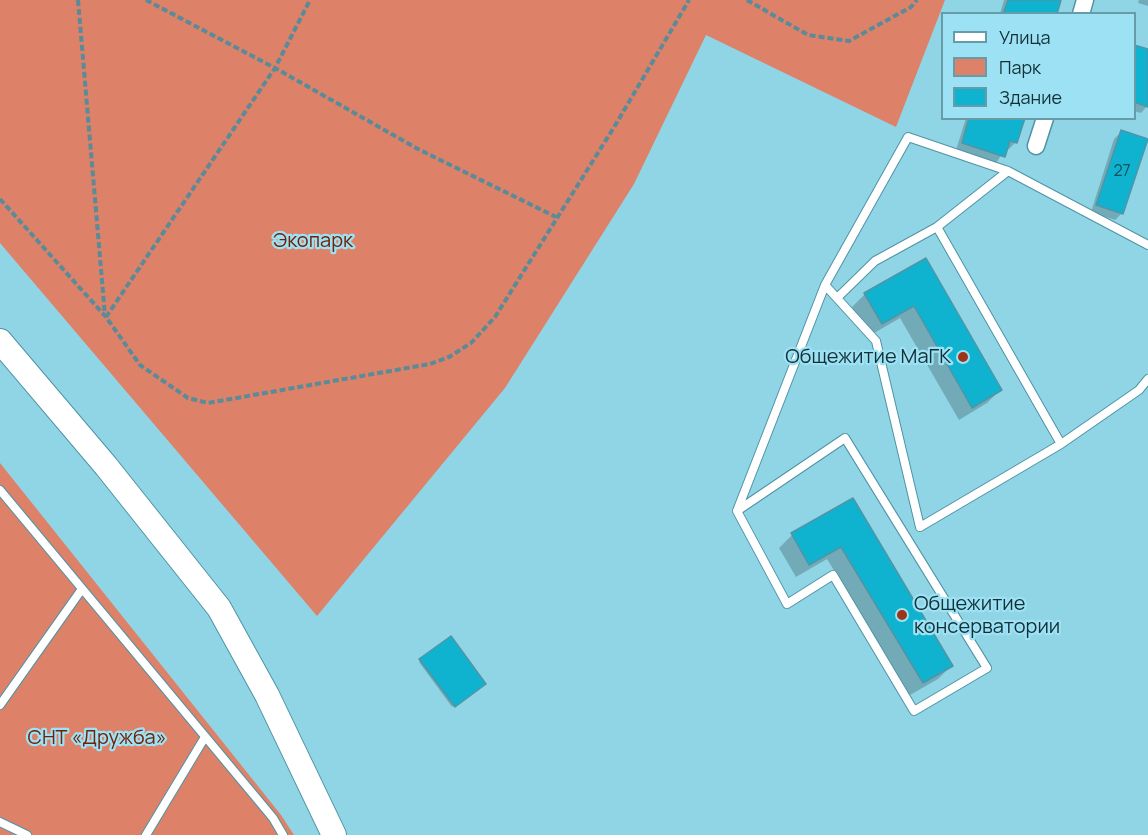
<!DOCTYPE html>
<html>
<head>
<meta charset="utf-8">
<style>
	body { margin:0 }
	#map { position:relative; width:1148px; height:835px; overflow:hidden; background:#90d5e6; font-family:Manrope,sans-serif }
	canvas { display:block }
	.legend { position:absolute; left:941px; top:12px; width:195px; height:108px; box-sizing:border-box; background:#9ce2f4; border:2px solid #669ba8; margin:0; padding:8px 10px; list-style:none; font-size:18px; color:#143037 }
	.legend li { display:flex; align-items:center; gap:12px; height:30px }
	.legend b { width:30px; border:2px solid #669ba8 }
</style>
</head>
<body>
<div id="map">
<canvas width="1148" height="835"></canvas>
<ul class="legend">
<li><b style="height:8px;background:#fff"></b>Улица</li>
<li><b style="height:16px;background:#de8169"></b>Парк</li>
<li><b style="height:16px;background:#0fb3d0"></b>Здание</li>
</ul>
</div>
<script>
const context = document.querySelector('canvas').getContext('2d');
context.lineJoin = 'round';
function fillPath(path, color) {
  context.fillStyle = color;
  context.fill(path, 'evenodd');
}
function toPath(rows) {
  const path = new Path2D();
  for (const r of rows) {
    path.moveTo(r[0], r[1]);
    for (let i = 2; i < r.length; i += 2) path.lineTo(r[i], r[i + 1]);
  }
  return path;
}
function strokePath(path, color, width, dash) {
  context.strokeStyle = color;
  context.lineWidth = width;
  context.lineCap = dash ? 'butt' : 'round';
  context.setLineDash(dash || []);
  context.stroke(path);
}
function drawText(font, color, halo, rows, align = 'center') {
  context.font = font + ' Manrope,sans-serif';
  context.lineWidth = 4.5;
  context.setLineDash([]);
  context.textBaseline = 'middle';
  context.strokeStyle = halo;
  context.fillStyle = color;
  for (const [text, x, y, turn = 0] of rows) {
    context.save();
    context.translate(x, y);
    context.rotate((+turn || 0) * Math.PI / 180);
    context.textAlign = isNaN(turn) ? turn : align;
    if (halo) context.strokeText(text, 0, 0);
    context.fillText(text, 0, 0);
    context.restore();
  }
}
fillPath(toPath([
	[0,0,945,0,896,127,706,35,634,184,505,388,317,616,0,243],
	[0,463,281,815,294,835,0,835]
]), '#de8169');
fillPath(toPath([
	[1004,0,1060,0,1055,14,1000,14],
	[1139,0,1148,0,1148,6,1138,3],
	[1134,47,1148,51,1148,105,1141,113,1134,111],
	[966,118,1021,118,1016,142,1009,149,1006,148,996,163,956,150],
	[1121,132,1122,213,1115,220,1091,212,1114,139],
	[925,260,1000,390,987,403,959,420,900,318,869,336,852,307,865,294],
	[852,500,951,666,938,679,910,695,827,559,796,577,779,548,792,535],
	[420,661,482,685,452,707,419,662]
]), '#0003');
const building = toPath([
	[1008,0,1061,0,1057,14,1003,14,1008,0],
	[1134,45,1148,49,1148,107,1134,102,1134,45],
	[969,118,1025,118,1017,143,1010,141,1005,157,962,143,969,118],
	[1121,130,1148,139,1123,214,1096,205,1121,130],
	[926,258,1002,390,972,408,914,306,882,324,864,293,926,258],
	[853,498,953,666,923,683,841,547,809,565,791,533,853,498],
	[451,636,486,684,455,707,419,659,451,636]
]);
fillPath(building, '#0fb3d0');
strokePath(building, '#5095a5', 1.5);
const lane = toPath([
	[1008,171,937,227,1061,444],
	[1148,245,1008,171,908,137,825,285,876,341,920,527,1061,444,1139,390,1148,379],
	[837,298,875,261,937,227],
	[0,490,273,818,283,835],
	[737,511,845,438,987,668,914,711,833,575,787,604,737,511,825,285],
	[0,705,82,589],
	[0,822,27,835],
	[146,835,205,737]
]);
const street = toPath([
	[1081,14,1085,0],
	[1036,146,1045,118]
]);
const secondary = toPath([
	[0,341,106,466,219,608,267,695,334,835]
]);
strokePath(lane, '#4f93a4', 10);
strokePath(street, '#4f93a4', 19);
strokePath(secondary, '#4f93a4', 26);
strokePath(toPath([
	[78,0,105,316],
	[146,0,275,68,418,149,556,217],
	[747,0,808,35,849,41,911,7,917,0],
	[0,199,106,317,140,365,188,398,208,403,430,364,449,357,471,343,495,317,616,124,689,0],
	[106,317,275,68,310,0]
]), '#598b98', 4, [6, 3]);
strokePath(lane, '#fff', 8);
strokePath(street, '#fff', 16);
strokePath(secondary, '#fff', 24);
for (const [x, y, r, color] of [
	[963,357,6,"#9d3519"],
	[902,615,6,"#9d3519"]
]) {
  const dot = new Path2D();
  dot.arc(x, y, r, 0, 2 * Math.PI);
  context.fillStyle = color;
  context.fill(dot);
  strokePath(dot, '#9ce2f4', 2);
}
drawText('16px', '#13515d', null, [
	["27",1122,172]
]);
drawText('20px', '#742007', '#9ce2f4', [
	["Экопарк",313,241],
	["СНТ «Дружба»",97,738]
]);
drawText('20px', '#143037', '#9ce2f4', [
	["Общежитие МаГК",951,357],
	["Общежитие",914,604,"left"],
	["консерватории",914,627,"left"]
], 'right');
</script>
</body>
</html>
